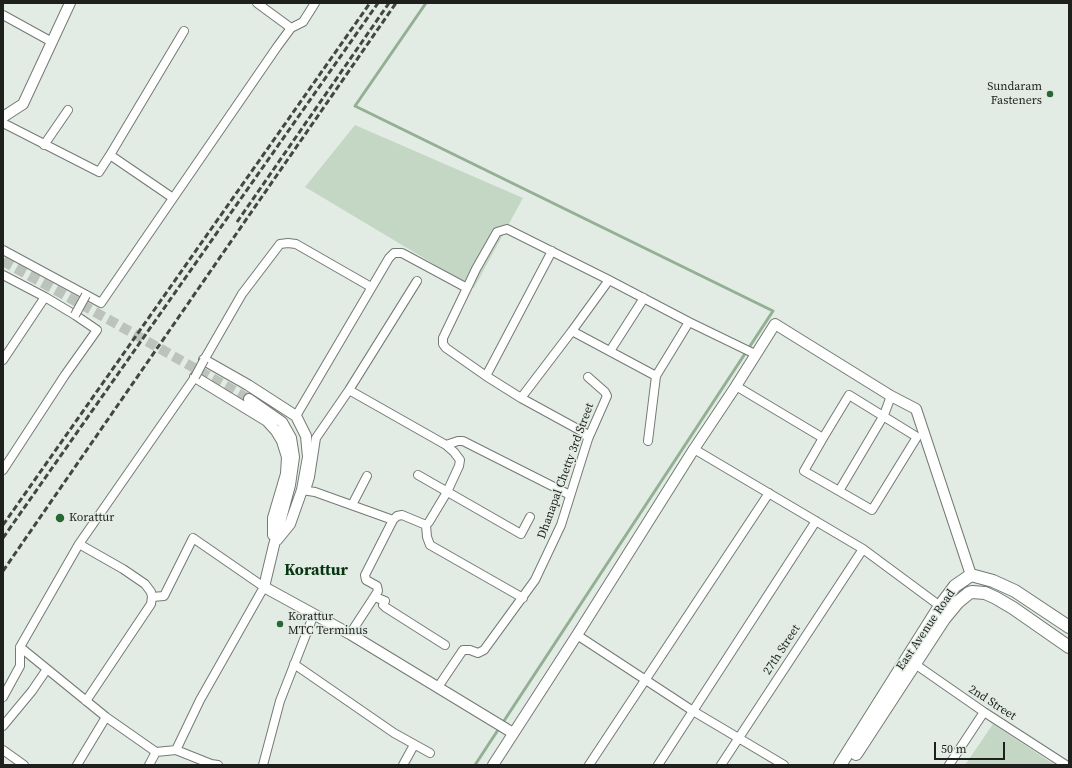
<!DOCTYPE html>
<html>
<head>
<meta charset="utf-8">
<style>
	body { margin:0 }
	#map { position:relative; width:1072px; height:768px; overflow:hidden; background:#e3ece4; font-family:"Source Serif 4",serif }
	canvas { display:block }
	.frame { position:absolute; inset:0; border:4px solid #1d201d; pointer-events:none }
	.scale { position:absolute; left:934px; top:742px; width:71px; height:18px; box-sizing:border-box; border:2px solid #1d201d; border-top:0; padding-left:5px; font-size:12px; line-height:14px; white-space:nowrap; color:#1d201d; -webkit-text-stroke:3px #e3ece4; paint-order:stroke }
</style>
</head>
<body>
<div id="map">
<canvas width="1072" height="768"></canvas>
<div class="frame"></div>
<div class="scale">50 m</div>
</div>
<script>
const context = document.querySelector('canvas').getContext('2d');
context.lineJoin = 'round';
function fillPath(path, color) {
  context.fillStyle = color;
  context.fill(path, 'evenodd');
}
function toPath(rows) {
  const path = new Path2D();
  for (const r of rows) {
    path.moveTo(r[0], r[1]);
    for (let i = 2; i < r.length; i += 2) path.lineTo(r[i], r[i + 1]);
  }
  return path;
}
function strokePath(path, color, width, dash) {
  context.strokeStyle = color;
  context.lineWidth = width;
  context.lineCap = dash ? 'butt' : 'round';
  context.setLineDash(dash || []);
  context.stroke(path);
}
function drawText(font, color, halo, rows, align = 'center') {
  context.font = font + ' "Source Serif 4",serif';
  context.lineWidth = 3;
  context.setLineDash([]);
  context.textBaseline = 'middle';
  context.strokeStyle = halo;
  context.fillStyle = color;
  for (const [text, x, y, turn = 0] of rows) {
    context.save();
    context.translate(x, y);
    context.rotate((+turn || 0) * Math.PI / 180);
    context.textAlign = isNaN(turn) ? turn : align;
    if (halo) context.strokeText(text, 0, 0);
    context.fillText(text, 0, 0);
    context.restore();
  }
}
fillPath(toPath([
	[355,125,523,198,474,288,305,187],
	[993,724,1055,765,965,765]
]), '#c4d7c5');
strokePath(toPath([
	[426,3,355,106,773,311,475,765]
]), '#93b095', 3);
strokePath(toPath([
	[3,261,113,322,249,399]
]), '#bbc3bc', 10, [10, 5]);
const minor = toPath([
	[257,3,291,28],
	[3,15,52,42],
	[3,123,99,172,110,155,173,198],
	[44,145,68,110],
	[110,155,184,31],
	[3,250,101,303,277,47,291,28,303,22,315,3],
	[3,275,45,297,75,315,97,330,65,375,3,470],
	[467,288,443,338,443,344,446,348,486,376,552,251],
	[572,331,656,376],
	[610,351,644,298],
	[3,360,45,297],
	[204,360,242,294,280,244,288,243,296,244,371,287],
	[486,376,521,398,572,331,609,280],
	[736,386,823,438,804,471,839,491,884,415,891,396],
	[349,390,446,445,458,441,463,441,570,495],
	[521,398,585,433,588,439],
	[296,416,389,258,394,253,402,253,467,288,476,269,497,232,507,229,609,280,689,322,755,354],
	[823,438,849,395,917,437,872,510,839,491],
	[648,441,656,376,689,322],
	[694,449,863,549,940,606],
	[418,475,521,534,530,517],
	[302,490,315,492,393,520],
	[306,490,310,477,316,438,349,390,417,281],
	[352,505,367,476],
	[426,525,427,537,430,545,523,598],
	[79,544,123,569,145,584,151,592,152,597,151,604,86,701],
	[152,597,164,596,193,538,264,587,200,700,176,750],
	[375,597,385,601,383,605,385,607,445,645],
	[350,634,378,591,377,586,366,580,365,575,393,520,397,516,402,515,426,525,429,522,447,492,459,466,460,460,454,452,446,445],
	[577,635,693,711,784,765],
	[20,647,106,717,156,752,176,750,211,764,218,765],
	[912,662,984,712,1066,765],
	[294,664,394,733,430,753],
	[438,687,463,650,470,650,478,653,484,650,535,580,561,525,588,439,607,396,605,392,588,377],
	[3,697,20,666,20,647,79,544,195,377],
	[3,726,32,691,47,669],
	[3,750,24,765],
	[77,765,106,717],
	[149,765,156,752],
	[263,765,280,701,314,614],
	[403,765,414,745],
	[589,765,769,493],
	[658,765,816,521],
	[721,765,863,549],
	[949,765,984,712]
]);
const tertiary = toPath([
	[3,117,23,104,70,3],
	[204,360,248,385,296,416,306,436,308,457,302,490,290,524,277,540],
	[195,377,267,421,276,431,282,441,287,457,286,474,273,518,273,535],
	[249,399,282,422,291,438,294,457,290,485,274,545,264,587,350,634,513,733],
	[493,765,577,635,694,449,736,386,775,324,891,396,916,409,971,575]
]);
const secondary = toPath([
	[856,754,944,619,958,602,969,593,972,592,985,593,996,598,1013,608,1069,647],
	[840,765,940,606,955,586,971,575,993,581,1015,591,1069,627]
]);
strokePath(minor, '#737a73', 10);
strokePath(tertiary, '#737a73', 12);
strokePath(secondary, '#737a73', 14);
strokePath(minor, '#fff', 8);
strokePath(tertiary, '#fff', 10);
strokePath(secondary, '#fff', 12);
strokePath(toPath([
	[237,222,389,3],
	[3,525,370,3],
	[3,538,378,3],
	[3,571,396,3]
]), '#434743', 3, [6, 3]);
const minorBridge = toPath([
	[75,315,86,295],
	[195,377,204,360]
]);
strokePath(minorBridge, '#737a73', 10, []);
strokePath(minorBridge, '#fff', 8);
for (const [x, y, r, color] of [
	[1050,94,4,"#286933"],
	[60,518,5,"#286933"],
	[280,624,4,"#286933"]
]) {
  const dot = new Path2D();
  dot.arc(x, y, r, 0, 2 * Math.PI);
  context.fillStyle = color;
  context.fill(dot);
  strokePath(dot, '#e3ece4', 1.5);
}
drawText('12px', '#1d201d', '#e3ece4', [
	["Sundaram",1042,87,"right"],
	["Fasteners",1042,101,"right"],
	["Korattur",69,518],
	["Korattur",288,617],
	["MTC Terminus",288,631]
], 'left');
drawText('12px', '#1d201d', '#e3ece4', [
	["Dhanapal Chetty 3rd Street",566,471,-70],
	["East Avenue Road",926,630,-56],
	["27th Street",782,650,-57],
	["2nd Street",992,703,33]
]);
drawText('bold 16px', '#053511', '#e3ece4', [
	["Korattur",316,571]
]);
</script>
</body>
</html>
